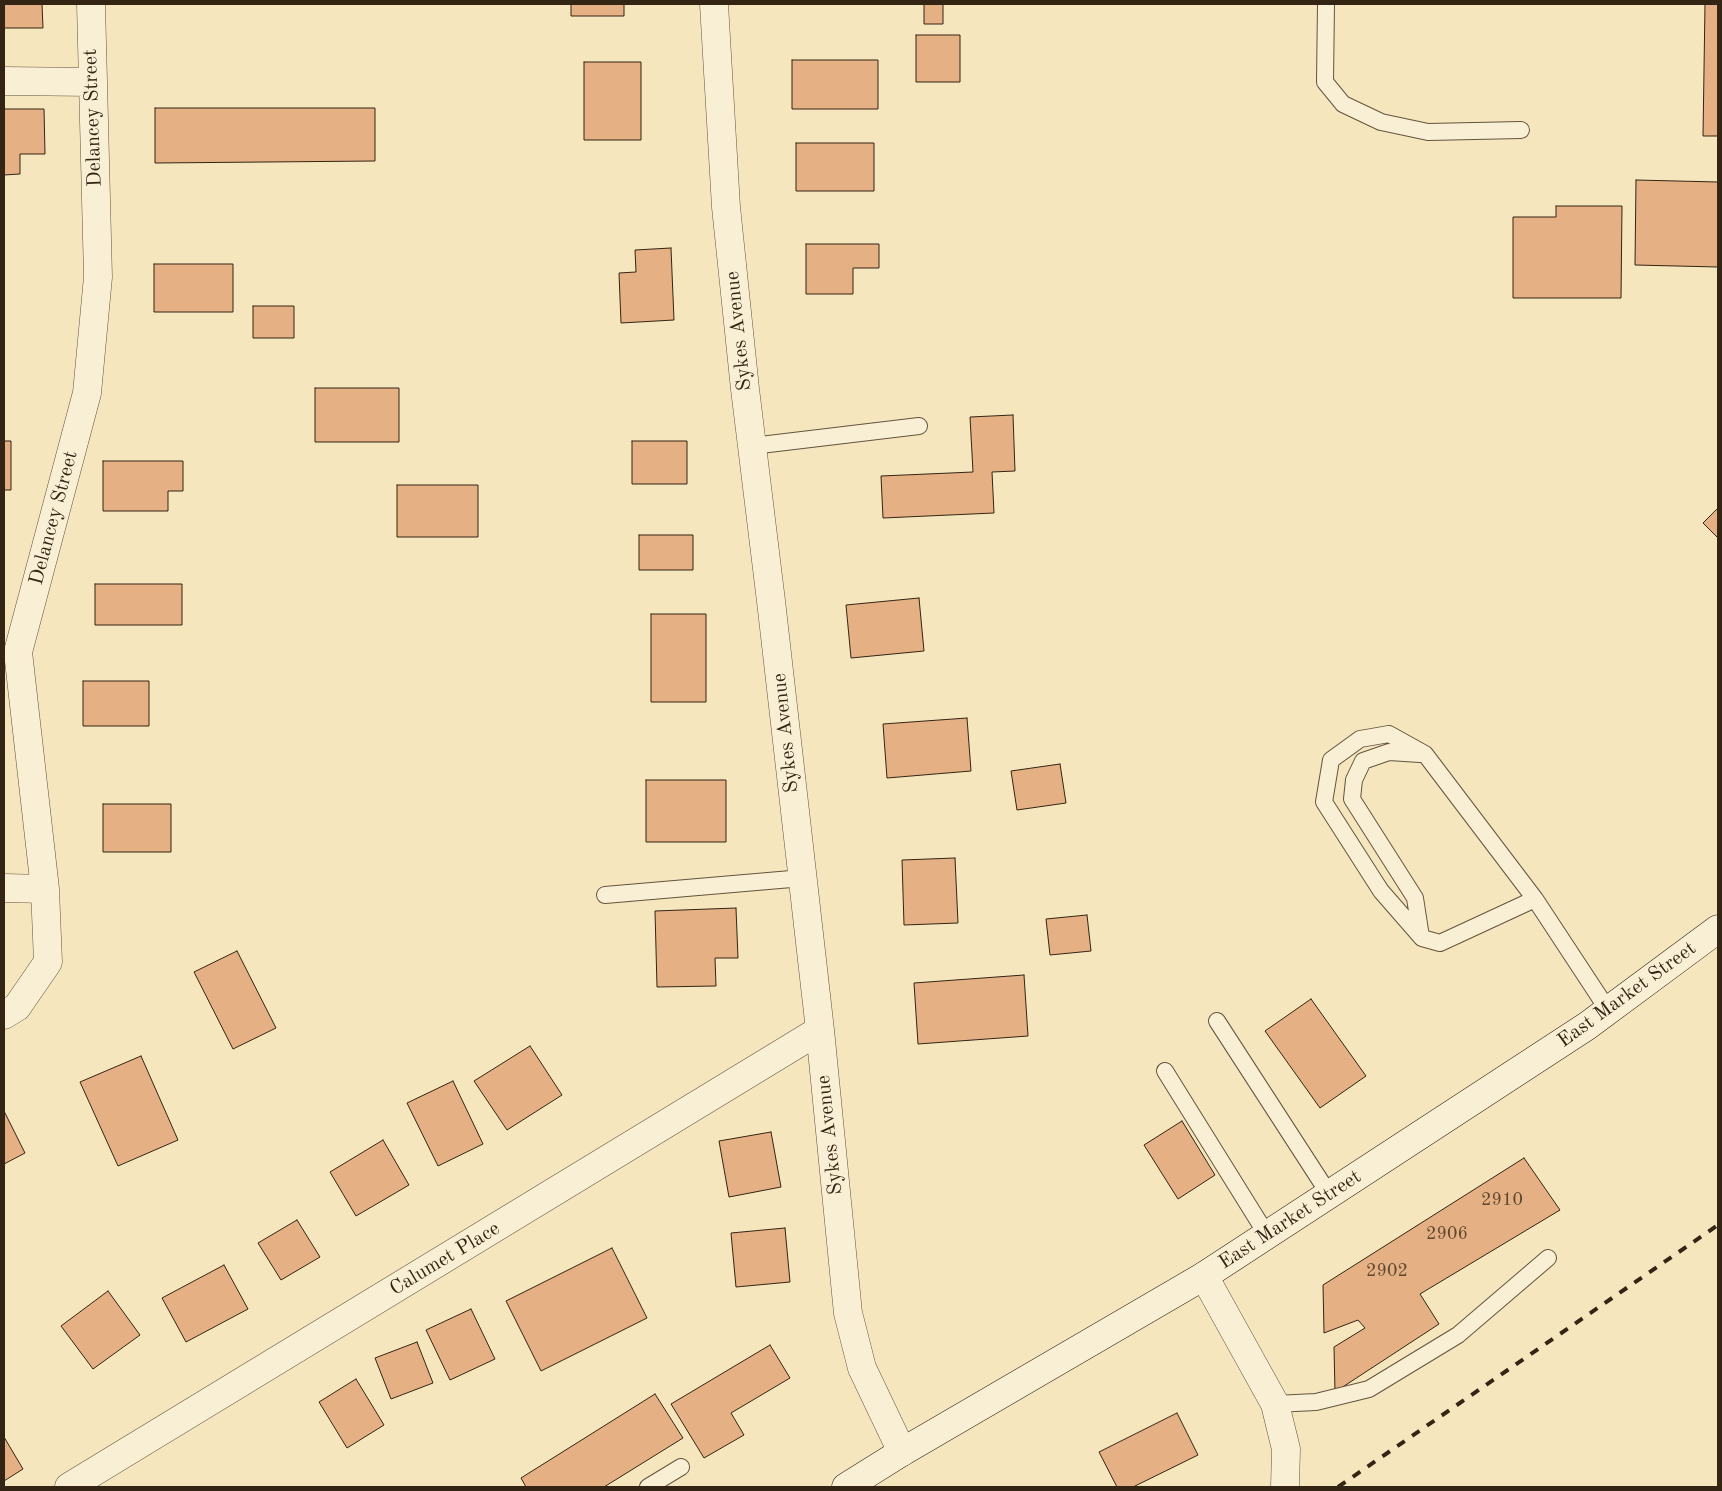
<!DOCTYPE html>
<html>
<head>
<meta charset="utf-8">
<style>
	body { margin:0 }
	#map { position:relative; width:1722px; height:1491px; overflow:hidden; background:#f5e6be; font-family:"Old Standard TT",serif }
	canvas { display:block }
	.frame { position:absolute; inset:0; border:5px solid #342413; pointer-events:none }
</style>
</head>
<body>
<div id="map">
<canvas width="1722" height="1491"></canvas>
<div class="frame"></div>
</div>
<script>
const context = document.querySelector('canvas').getContext('2d');
context.lineJoin = 'round';
function fillPath(path, color) {
  context.fillStyle = color;
  context.fill(path, 'evenodd');
}
function toPath(rows) {
  const path = new Path2D();
  for (const r of rows) {
    path.moveTo(r[0], r[1]);
    for (let i = 2; i < r.length; i += 2) path.lineTo(r[i], r[i + 1]);
  }
  return path;
}
function strokePath(path, color, width, dash) {
  context.strokeStyle = color;
  context.lineWidth = width;
  context.lineCap = dash ? 'butt' : 'round';
  context.setLineDash(dash || []);
  context.stroke(path);
}
function drawText(font, color, halo, rows, align = 'center') {
  context.font = font + ' "Old Standard TT",serif';
  context.lineWidth = 4.5;
  context.setLineDash([]);
  context.textBaseline = 'middle';
  context.strokeStyle = halo;
  context.fillStyle = color;
  for (const [text, x, y, turn = 0] of rows) {
    context.save();
    context.translate(x, y);
    context.rotate((+turn || 0) * Math.PI / 180);
    context.textAlign = isNaN(turn) ? turn : align;
    if (halo) context.strokeText(text, 0, 0);
    context.fillText(text, 0, 0);
    context.restore();
  }
}
const building = toPath([
	[4,4,42,4,43,28,4,28,4,4],
	[571,4,624,4,624,16,571,16,571,4],
	[924,4,943,4,943,24,924,24,924,4],
	[1705,4,1718,4,1718,136,1703,136,1705,4],
	[916,35,960,35,960,82,916,82,916,35],
	[792,60,878,60,878,109,792,109,792,60],
	[584,62,641,62,641,140,584,140,584,62],
	[155,108,375,108,375,161,155,163,155,108],
	[4,109,44,109,45,154,20,154,20,174,4,175,4,109],
	[796,143,874,143,874,191,796,191,796,143],
	[1636,180,1718,182,1718,267,1635,265,1636,180],
	[1556,206,1622,206,1621,298,1513,298,1513,217,1556,217,1556,206],
	[806,244,879,244,879,268,853,268,853,294,806,294,806,244],
	[671,248,674,320,621,323,619,273,636,272,635,250,671,248],
	[154,264,233,264,233,312,154,312,154,264],
	[253,306,294,306,294,338,253,338,253,306],
	[315,388,399,388,399,442,315,442,315,388],
	[1013,415,1015,471,992,472,994,513,883,518,881,476,973,472,970,417,1013,415],
	[4,441,11,441,11,490,4,490,4,441],
	[632,441,687,441,687,484,632,484,632,441],
	[103,461,183,461,183,491,168,491,168,511,103,511,103,461],
	[397,485,478,485,478,537,397,537,397,485],
	[1718,508,1718,538,1703,523,1718,508],
	[639,535,693,535,693,570,639,570,639,535],
	[95,584,182,584,182,625,95,625,95,584],
	[919,598,924,651,851,658,846,605,919,598],
	[651,614,706,614,706,702,651,702,651,614],
	[83,681,149,681,149,726,83,726,83,681],
	[967,718,971,771,887,778,883,724,967,718],
	[1060,764,1066,803,1017,810,1011,771,1060,764],
	[646,780,726,780,726,842,646,842,646,780],
	[103,804,171,804,171,852,103,852,103,804],
	[955,858,958,923,904,925,902,860,955,858],
	[736,908,738,958,715,958,716,986,657,987,655,911,736,908],
	[1087,915,1091,951,1050,955,1046,919,1087,915],
	[237,951,276,1028,233,1049,194,972,237,951],
	[1024,975,1028,1036,918,1044,914,983,1024,975],
	[1311,999,1366,1076,1320,1108,1265,1031,1311,999],
	[530,1046,562,1095,507,1130,474,1081,530,1046],
	[141,1056,178,1140,118,1166,80,1082,141,1056],
	[453,1081,483,1144,438,1166,407,1103,453,1081],
	[4,1111,25,1153,4,1164,4,1111],
	[1182,1121,1215,1175,1178,1199,1144,1145,1182,1121],
	[771,1132,781,1187,729,1197,719,1141,771,1132],
	[383,1140,409,1185,356,1216,330,1172,383,1140],
	[1524,1158,1560,1210,1420,1294,1439,1324,1335,1392,1334,1347,1365,1328,1358,1320,1324,1333,1323,1285,1524,1158],
	[297,1220,320,1257,281,1280,258,1243,297,1220],
	[785,1228,790,1282,736,1287,731,1233,785,1228],
	[612,1248,647,1318,541,1371,506,1301,612,1248],
	[224,1265,248,1309,186,1342,162,1298,224,1265],
	[108,1291,140,1335,93,1369,61,1326,108,1291],
	[471,1309,495,1359,450,1380,426,1330,471,1309],
	[417,1342,433,1383,391,1399,375,1358,417,1342],
	[770,1345,790,1378,731,1413,744,1435,704,1458,671,1404,770,1345],
	[356,1379,384,1425,347,1448,319,1402,356,1379],
	[655,1394,683,1438,604,1487,526,1487,521,1478,655,1394],
	[1177,1413,1198,1455,1133,1487,1117,1487,1099,1452,1177,1413],
	[4,1437,23,1469,4,1481,4,1437]
]);
fillPath(building, '#e4b084');
strokePath(building, '#342413', 1);
const lane = toPath([
	[1326,4,1325,82,1343,104,1381,122,1428,132,1521,130],
	[752,446,919,426],
	[1420,754,1389,752,1363,761,1354,780,1352,799,1415,898,1421,937],
	[605,895,803,878],
	[1535,899,1440,943,1422,938,1381,891,1324,802,1331,760,1360,739,1389,734,1425,754,1535,899,1608,1010],
	[1217,1021,1329,1194],
	[1165,1071,1267,1235],
	[1275,1404,1316,1402,1369,1389,1458,1335,1548,1258],
	[648,1487,681,1467]
]);
const street = toPath([
	[714,4,726,207,745,389,771,601,820,1030,848,1313,862,1368,902,1452],
	[4,81,92,82],
	[4,888,45,889],
	[4,1015,17,1007,48,962,45,889,18,652,87,393,98,277,91,4],
	[1204,1276,1275,1404,1286,1449,1285,1487],
	[69,1487,820,1030]
]);
const secondary = toPath([
	[846,1487,902,1452,1204,1276,1587,1026,1718,929]
]);
strokePath(lane, '#64543e', 18);
strokePath(street, '#64543e', 29);
strokePath(secondary, '#342413', 29);
strokePath(lane, '#f8efd5', 16);
strokePath(street, '#f8efd5', 28);
strokePath(secondary, '#f8efd5', 28);
strokePath(toPath([
	[1338,1487,1718,1225]
]), '#342413', 4, [9, 9]);
drawText('18px', '#60472f', null, [
	["2910",1502,1200],
	["2906",1447,1234],
	["2902",1387,1271]
]);
drawText('20px', '#342413', '#f8efd5', [
	["Delancey Street",93,118,-92],
	["Sykes Avenue",739,331,-96],
	["Delancey Street",54,518,-75],
	["Sykes Avenue",786,733,-96],
	["East Market Street",1627,995,-36],
	["Sykes Avenue",830,1135,-96],
	["East Market Street",1290,1220,-33],
	["Calumet Place",445,1259,-31]
]);
</script>
</body>
</html>
